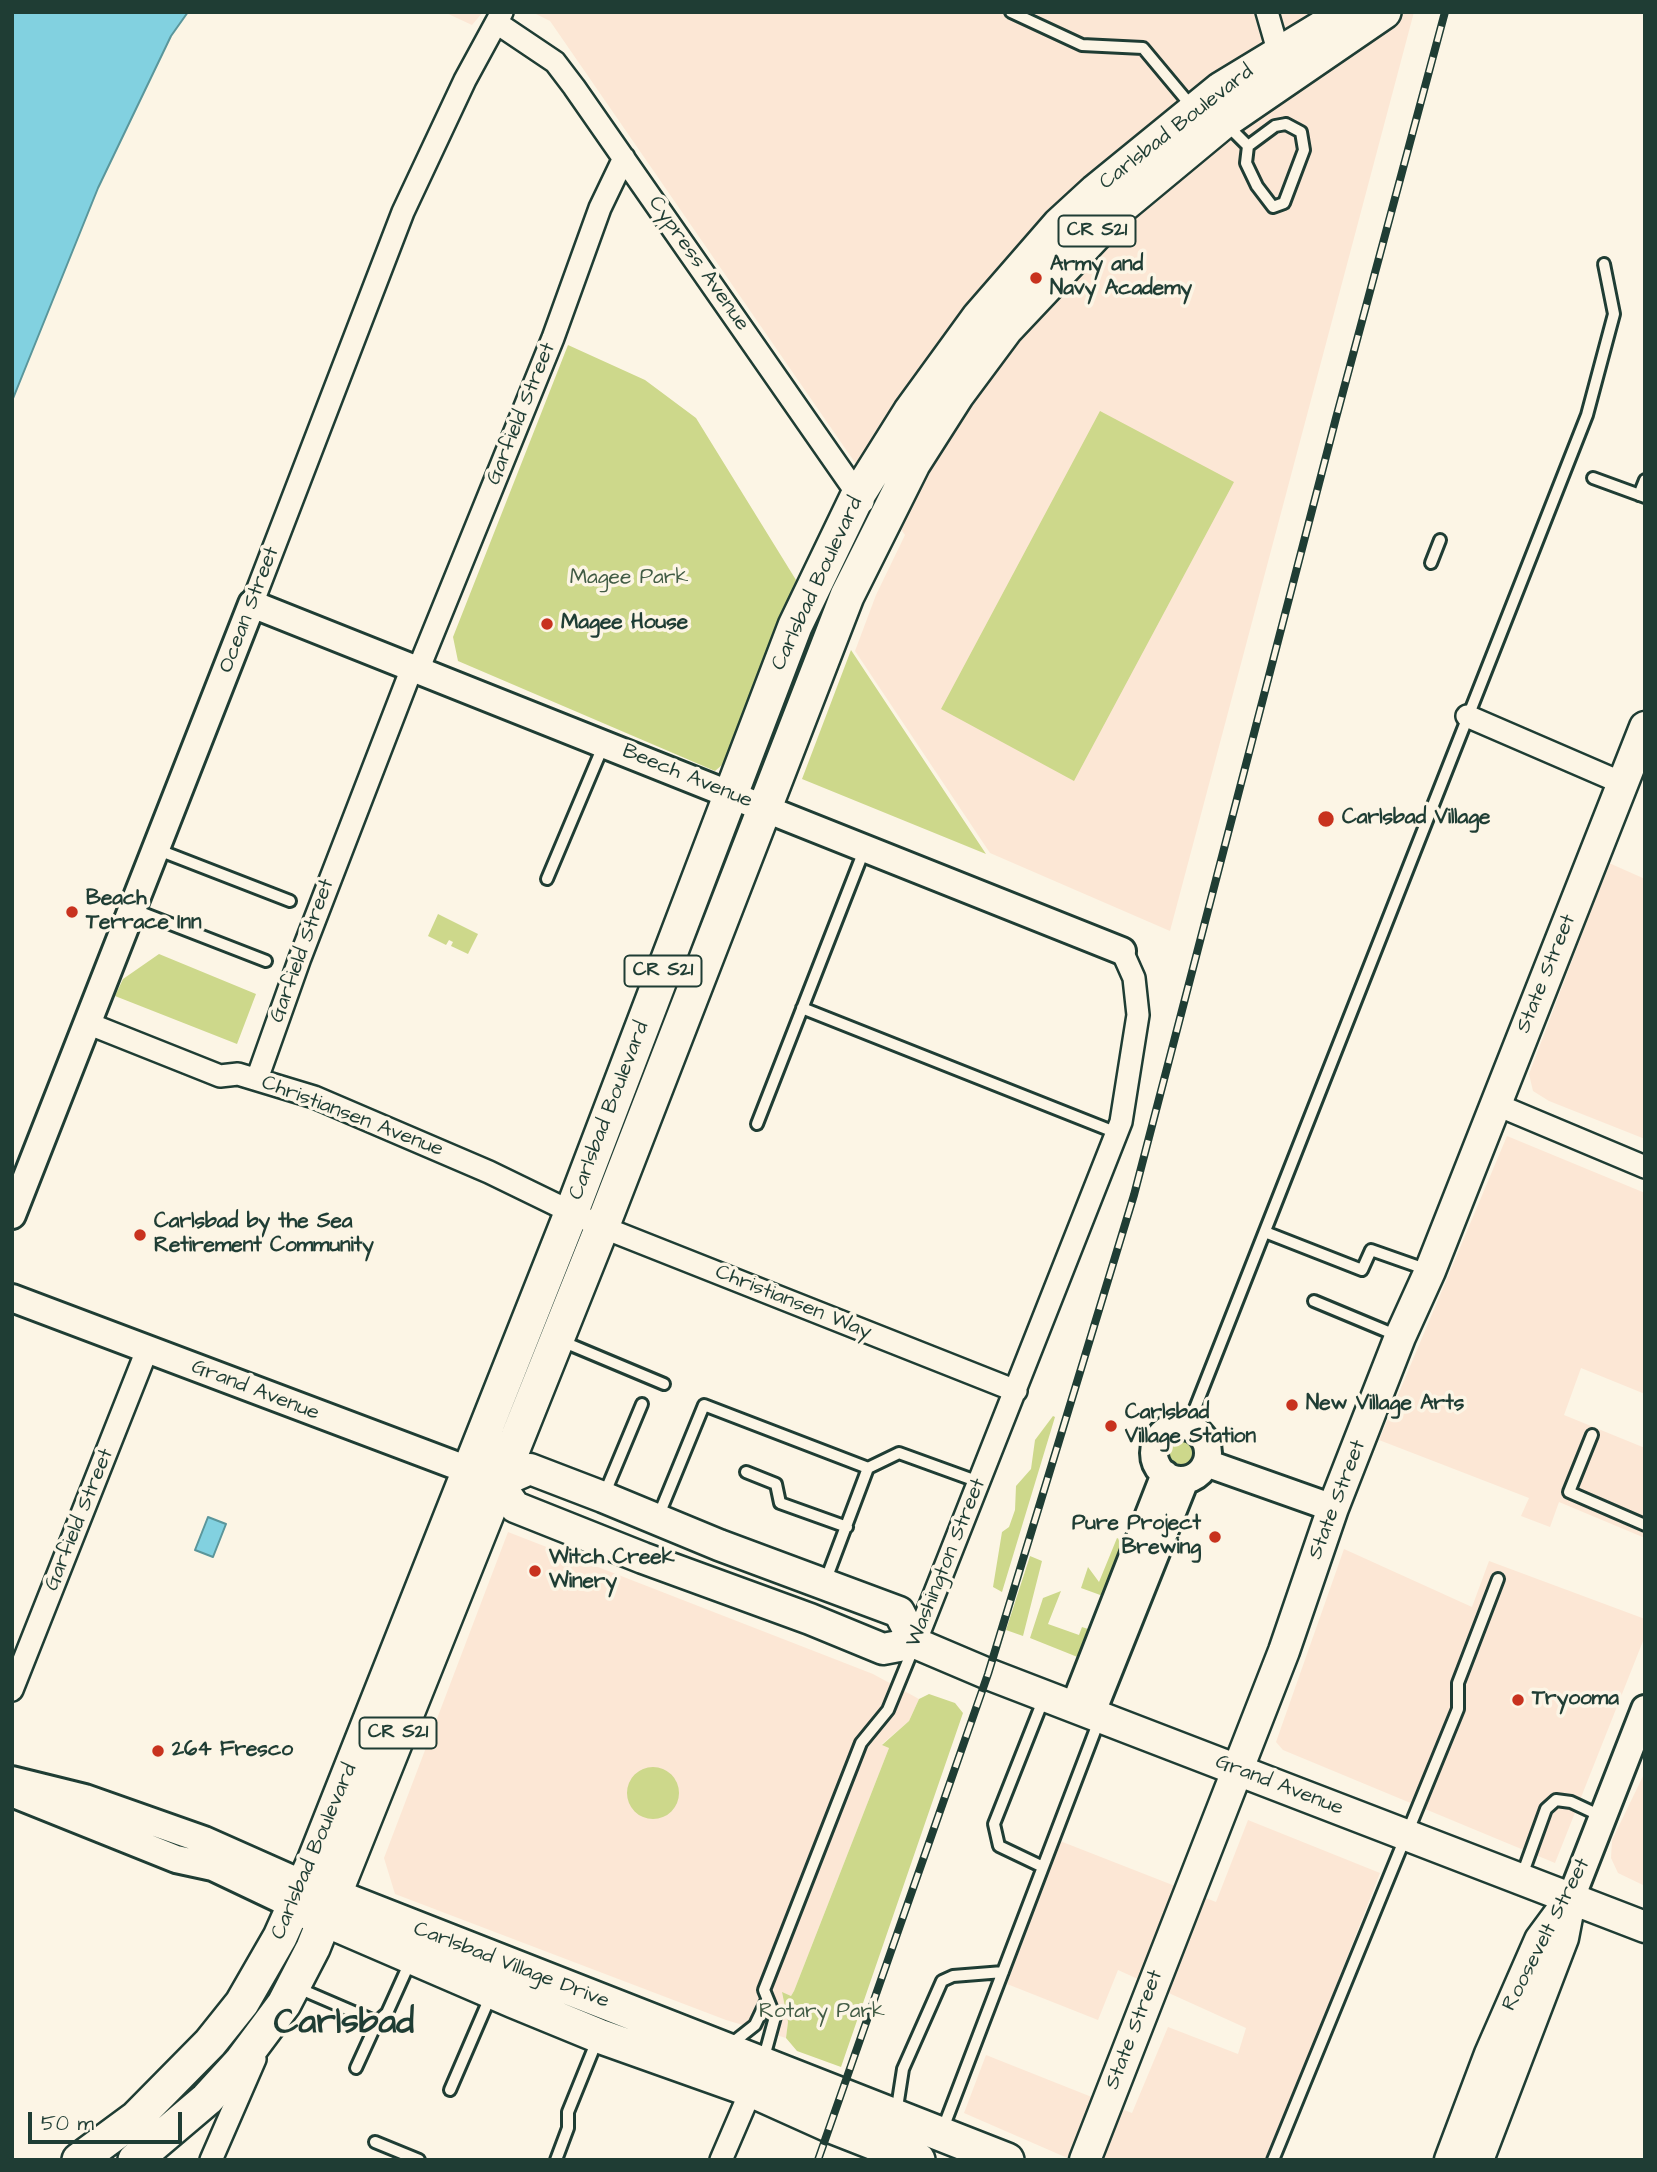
<!DOCTYPE html>
<html>
<head>
<meta charset="utf-8">
<style>
	body { margin:0 }
	#map { position:relative; width:1657px; height:2172px; overflow:hidden; background:#fcf5e5; font-family:"Architects Daughter",sans-serif }
	canvas { display:block }
	.frame { position:absolute; inset:0; border:14px solid #1f3d34; pointer-events:none }
	.scale { position:absolute; left:28px; top:2112px; width:154px; height:32px; box-sizing:border-box; border:4px solid #1f3d34; border-top:0; padding-left:9px; font-size:21px; line-height:24px; white-space:nowrap; color:#1f3d34; -webkit-text-stroke:5px #fcf5e5; paint-order:stroke }
</style>
</head>
<body>
<div id="map">
<canvas width="1657" height="2172"></canvas>
<div class="frame"></div>
<div class="scale">50 m</div>
</div>
<script>
const context = document.querySelector('canvas').getContext('2d');
context.lineJoin = 'round';
function fillPath(path, color) {
  context.fillStyle = color;
  context.fill(path, 'evenodd');
}
function toPath(rows) {
  const path = new Path2D();
  for (const r of rows) {
    if (r.length === 3) {
      path.moveTo(r[0] + r[2], r[1]);
      path.arc(r[0], r[1], r[2], 0, 2 * Math.PI);
      continue;
    }
    path.moveTo(r[0], r[1]);
    for (let i = 2; i < r.length; i += 2) path.lineTo(r[i], r[i + 1]);
  }
  return path;
}
function strokePath(path, color, width, dash) {
  context.strokeStyle = color;
  context.lineWidth = width;
  context.lineCap = dash ? 'butt' : 'round';
  context.setLineDash(dash || []);
  context.stroke(path);
}
function drawText(font, color, halo, rows, align = 'center') {
  context.font = font + ' "Architects Daughter",sans-serif';
  context.lineWidth = 7;
  context.setLineDash([]);
  context.textBaseline = 'middle';
  context.strokeStyle = halo;
  context.fillStyle = color;
  for (const [text, x, y, turn = 0] of rows) {
    context.save();
    context.translate(x, y);
    context.rotate((+turn || 0) * Math.PI / 180);
    context.textAlign = isNaN(turn) ? turn : align;
    if (halo) context.strokeText(text, 0, 0);
    context.fillText(text, 0, 0);
    context.restore();
  }
}
fillPath(toPath([
	[444,12,483,12,472,25],
	[532,12,1414,12,1170,931,990,853,855,651,876,595,905,535,550,21],
	[1609,863,1645,879,1645,1139,1549,1101,1533,1091,1529,1074],
	[1507,1136,1645,1193,1645,1394,1581,1368,1564,1415,1645,1448,1645,1538,1559,1502,1550,1527,1521,1516,1529,1498,1379,1440],
	[508,1532,873,1674,919,1699,909,1721,882,1744,889,1748,794,1991,791,1996,782,1993,788,2022,786,2038,726,2020,395,1894,384,1858],
	[1344,1549,1472,1607,1489,1561,1645,1619,1645,1636,1555,1863,1283,1750,1276,1742],
	[1645,1772,1645,1886,1618,1873,1611,1858,1612,1840],
	[1248,1820,1380,1873,1268,2160,1072,2160,964,2113,986,2055,1132,2113,1168,2027,1238,2054,1246,2028,1118,1970,1098,2020,1007,1984,1060,1841,1216,1902]
]), '#fce7d5');
fillPath(toPath([
	[568,345,645,380,696,418,796,580,746,717,722,765,715,771,458,661,453,637],
	[1100,411,1234,482,1074,781,941,709],
	[851,650,986,854,802,779],
	[438,914,478,934,468,954,451,946,453,942,449,940,446,945,428,936],
	[159,954,256,994,237,1044,115,996,123,979],
	[1053,1416,1055,1417,1002,1592,993,1587,1002,1532,1009,1527,1015,1510,1016,1486,1031,1469,1035,1440],
	[1182,1453,14],
	[1117,1538,1125,1542,1103,1596,1081,1588,1088,1567,1099,1582],
	[1030,1556,1042,1561,1023,1636,1006,1630],
	[1061,1591,1048,1624,1079,1635,1082,1627,1088,1629,1089,1633,1080,1658,1030,1638,1043,1598],
	[929,1694,955,1703,963,1713,841,2067,797,2051,786,2038,788,2022,782,1992,791,1996,794,1991,889,1748,882,1745,909,1721,919,1699],
	[653,1793,26]
]), '#cdd88b');
const water = toPath([
	[12,12,188,12,171,36,98,188,12,401,12,12],
	[208,1517,226,1524,213,1557,195,1550,208,1517]
]);
fillPath(water, '#82d1e0');
strokePath(water, '#5a969b', 2);
const service = toPath([
	[1011,12,1082,45,1143,48,1193,108],
	[1226,124,1248,146],
	[1286,124,1301,132,1304,150,1284,203,1273,207,1257,186,1246,163,1248,146,1275,126,1286,124],
	[1593,478,1645,497],
	[1639,495,1645,480],
	[1431,563,1440,540],
	[156,849,290,901],
	[547,879,604,744],
	[132,909,266,961],
	[802,1008,1117,1133],
	[757,1124,865,848],
	[1265,1232,1362,1270,1371,1250,1428,1270],
	[1314,1301,1398,1336],
	[559,1340,664,1384],
	[1188,1426,1587,415,1614,314,1604,264],
	[1592,1435,1569,1492,1645,1525],
	[868,1468,899,1453,979,1482],
	[746,1472,776,1484,780,1503,847,1527],
	[604,1495,642,1404],
	[658,1517,704,1405,868,1468,825,1582],
	[1043,1867,999,1846,994,1824,1044,1698],
	[1521,1878,1546,1809,1556,1800,1571,1802,1603,1817],
	[298,1988,377,2022,387,2013,410,1962],
	[731,2044,755,2025,766,2002],
	[763,2061,775,2017,764,1990,861,1743,888,1710,913,1649],
	[356,2068,377,2022],
	[450,2090,491,1995],
	[896,2114,903,2069,942,1981,953,1976,1003,1972],
	[942,2131,1100,1718],
	[375,2142,419,2160],
	[556,2160,568,2128,568,2112,598,2038],
	[1273,2160,1458,1709,1458,1683,1498,1579]
]);
const minor = toPath([
	[1267,12,1282,64],
	[497,23,555,62,574,87,863,502],
	[252,604,403,212,465,80,502,12],
	[418,670,553,338,600,208,624,158],
	[1467,716,1622,783],
	[87,1023,220,1076,238,1074,314,1097,489,1172,602,1227,1016,1391],
	[257,1079,300,958,412,668],
	[1495,1104,1645,1167],
	[915,1643,1121,1122,1138,1015,1134,978,1122,951],
	[12,1690,147,1350],
	[211,2160,255,2059],
	[721,2160,755,2081]
]);
const tertiary = toPath([
	[12,1215,252,604,1122,951],
	[12,1298,468,1470],
	[1181,1453,27],
	[1206,1463,1333,1508],
	[1079,1694,1165,1474],
	[1092,1712,1185,1480],
	[12,1780,85,1798,204,1840,303,1884],
	[14,1794,176,1859,213,1867,295,1906],
	[1571,1898,1645,1709]
]);
const secondary = toPath([
	[481,1476,498,1483,515,1507,643,1558,810,1619,883,1649,915,1643,988,1674,1645,1927],
	[498,1483,530,1469,603,1497,719,1545,899,1612,915,1643],
	[1085,2160,1284,1651,1333,1508,1400,1337,1430,1271,1645,727],
	[1450,2160,1490,2054,1540,1940,1571,1898],
	[1478,2160,1563,1938,1568,1912]
]);
const primary = toPath([
	[312,1887,1007,2160],
	[303,1910,514,2001,599,2036,751,2090,831,2126,918,2160],
	[79,2160,136,2118,210,2043,242,2003,280,1937,314,1861,572,1211,795,626,858,495,910,412,979,317,1059,225,1096,191,1221,89,1348,12],
	[135,2160,207,2099,240,2063,284,2004,313,1948,602,1227,847,596,913,464,957,395,1006,329,1122,206,1222,123,1384,12]
]);
strokePath(service, '#1f3d34', 16);
strokePath(minor, '#1f3d34', 26);
strokePath(tertiary, '#1f3d34', 32);
strokePath(secondary, '#1f3d34', 35);
strokePath(primary, '#1f3d34', 38);
strokePath(service, '#fcf5e5', 10);
strokePath(minor, '#fcf5e5', 21);
strokePath(tertiary, '#fcf5e5', 26);
strokePath(secondary, '#fcf5e5', 30);
strokePath(primary, '#fcf5e5', 33);
const rail = toPath([
	[818,2160,988,1674,1134,1195,1336,418,1445,12]
]);
strokePath(rail, '#1f3d34', 8);
strokePath(rail, '#fcf5e5', 5, [16]);
for (const [x, y, r, color] of [
	[1036,278,7,"#c8321e"],
	[547,624,7,"#c8321e"],
	[1326,819,9,"#c8321e"],
	[72,912,7,"#c8321e"],
	[140,1235,7,"#c8321e"],
	[1292,1405,7,"#c8321e"],
	[1111,1426,7,"#c8321e"],
	[1215,1537,7,"#c8321e"],
	[535,1571,7,"#c8321e"],
	[1518,1700,7,"#c8321e"],
	[158,1751,7,"#c8321e"]
]) {
  const dot = new Path2D();
  dot.arc(x, y, r, 0, 2 * Math.PI);
  context.fillStyle = color;
  context.fill(dot);
  strokePath(dot, '#fcf5e5', 2.5);
}
for (const [x, y, w] of [
	[1097,231,77],
	[663,971,77],
	[398,1733,77]
]) {
  const box = new Path2D();
  box.roundRect(x - w / 2, y - 15.5, w, 31, 5);
  context.fillStyle = '#fcf5e5';
  context.fill(box);
  strokePath(box, '#1f3d34', 2);
}
drawText('bold 19px', '#1f3d34', null, [
	["CR S21",1097,231],
	["CR S21",663,971],
	["CR S21",398,1733]
]);
drawText('21px', '#1f3d34', '#fcf5e5', [
	["Carlsbad Boulevard",1177,128,-38],
	["Cypress Avenue",698,264,55],
	["Garfield Street",522,414,-68],
	["Carlsbad Boulevard",818,584,-65],
	["Ocean Street",250,610,-69],
	["Beech Avenue",687,777,22],
	["Garfield Street",303,951,-70],
	["State Street",1547,974,-68],
	["Carlsbad Boulevard",610,1111,-69],
	["Christiansen Avenue",352,1117,21],
	["Christiansen Way",793,1303,22],
	["Grand Avenue",255,1391,21],
	["State Street",1338,1500,-69],
	["Garfield Street",80,1520,-68],
	["Washington Street",947,1563,-68],
	["Grand Avenue",1279,1786,21],
	["Carlsbad Boulevard",315,1852,-67],
	["Roosevelt Street",1547,1935,-63],
	["Carlsbad Village Drive",511,1966,21],
	["State Street",1135,2030,-69]
]);
drawText('bold 21px', '#1f3d34', '#fcf5e5', [
	["Army and",1050,266],
	["Navy Academy",1050,290],
	["Magee House",561,624],
	["Carlsbad Village",1342,819],
	["Beach",86,900],
	["Terrace Inn",86,924],
	["Carlsbad by the Sea",154,1223],
	["Retirement Community",154,1247],
	["New Village Arts",1306,1405],
	["Carlsbad",1125,1414],
	["Village Station",1125,1438],
	["Pure Project",1201,1525,"right"],
	["Brewing",1201,1549,"right"],
	["Witch Creek",549,1559],
	["Winery",549,1583],
	["Tryooma",1532,1700],
	["264 Fresco",172,1751]
], 'left');
drawText('21px', '#425c45', '#fcf5e5', [
	["Magee Park",629,579],
	["Rotary Park",822,2013]
]);
drawText('bold 35px', '#1f3d34', '#fcf5e5', [
	["Carlsbad",344,2025]
]);
</script>
</body>
</html>
